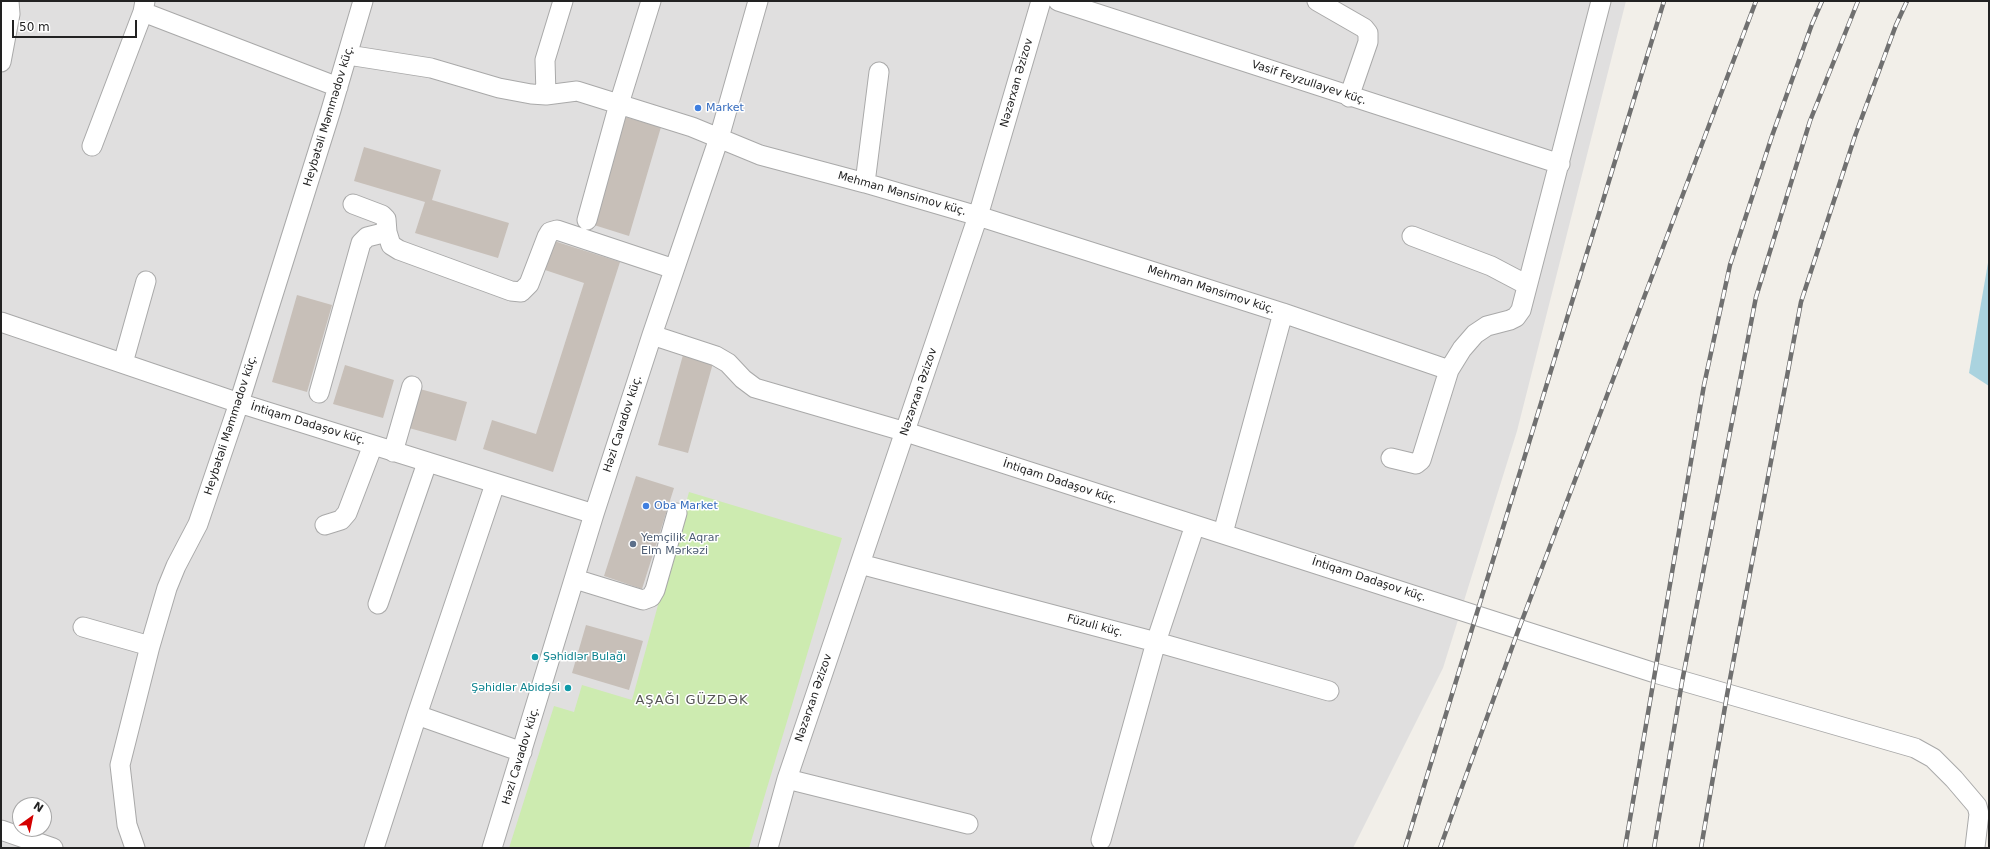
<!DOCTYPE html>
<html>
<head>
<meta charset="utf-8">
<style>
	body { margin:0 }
	#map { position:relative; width:1990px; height:849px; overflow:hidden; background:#f2efe9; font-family:"DejaVu Sans",sans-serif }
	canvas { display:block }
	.frame { position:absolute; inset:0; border:2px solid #222; pointer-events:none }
	.north { position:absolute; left:12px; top:797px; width:40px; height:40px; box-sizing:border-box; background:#fff; border:1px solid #a7a7a7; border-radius:50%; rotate:33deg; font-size:11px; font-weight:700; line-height:16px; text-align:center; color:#222 }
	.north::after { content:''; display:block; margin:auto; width:14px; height:18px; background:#d40000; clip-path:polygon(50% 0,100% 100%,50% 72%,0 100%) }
	.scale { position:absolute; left:12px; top:20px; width:125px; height:18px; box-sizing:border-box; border:2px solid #222; border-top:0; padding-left:5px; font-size:12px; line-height:14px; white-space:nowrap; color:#222; -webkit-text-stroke:3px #fff; paint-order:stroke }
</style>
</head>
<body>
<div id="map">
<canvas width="1990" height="849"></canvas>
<div class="frame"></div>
<div class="north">N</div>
<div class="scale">50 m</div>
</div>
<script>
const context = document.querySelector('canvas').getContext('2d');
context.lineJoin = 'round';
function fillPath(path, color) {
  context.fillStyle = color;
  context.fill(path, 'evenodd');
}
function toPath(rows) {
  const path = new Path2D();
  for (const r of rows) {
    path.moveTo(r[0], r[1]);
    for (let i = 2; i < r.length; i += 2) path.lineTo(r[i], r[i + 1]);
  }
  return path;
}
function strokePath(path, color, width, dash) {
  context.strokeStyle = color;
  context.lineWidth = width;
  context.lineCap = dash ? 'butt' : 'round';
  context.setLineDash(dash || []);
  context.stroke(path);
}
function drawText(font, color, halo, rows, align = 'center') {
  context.font = font + ' "DejaVu Sans",sans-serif';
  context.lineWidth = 3;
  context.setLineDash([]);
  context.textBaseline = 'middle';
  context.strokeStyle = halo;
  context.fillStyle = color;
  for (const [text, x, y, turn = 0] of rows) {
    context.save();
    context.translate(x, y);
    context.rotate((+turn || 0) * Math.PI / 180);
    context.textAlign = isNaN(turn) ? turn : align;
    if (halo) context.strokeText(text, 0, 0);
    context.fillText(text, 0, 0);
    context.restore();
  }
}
fillPath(toPath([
	[1,1,1626,1,1517,431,1443,668,1353,848,1,848],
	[20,805,44,805,44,829,20,829]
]), '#e0dfdf');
fillPath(toPath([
	[689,492,842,538,749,848,509,848,554,706,574,712,582,685,632,700]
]), '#cdebb0');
fillPath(toPath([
	[1989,257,1989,386,1969,373]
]), '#aad3df');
fillPath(toPath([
	[625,117,661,127,629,236,594,225],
	[364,147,441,170,432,200,509,223,498,258,415,233,425,202,354,181],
	[551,240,620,262,553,472,483,449,492,420,536,434,584,283,542,269],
	[297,295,332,305,307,392,272,382],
	[683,355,713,363,688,453,658,445],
	[345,365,394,380,383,418,333,404],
	[420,389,467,402,456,441,409,428],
	[636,476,674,488,642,589,604,576],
	[586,625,643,641,629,690,572,673]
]), '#c7bfb8');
const minor = toPath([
	[1058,1,1560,164],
	[1317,1,1364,28,1368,33,1368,42,1349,97],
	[143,12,338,87],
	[348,55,431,68,499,88,531,94,546,95,577,91,692,127,760,155,865,183,978,216,1283,313,1449,370],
	[1,62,10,14,9,1],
	[546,95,545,60,563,1],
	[92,146,143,12,145,1],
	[865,183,879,72],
	[353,204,382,215,386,219,387,232,391,245,399,250,511,291,521,292,529,284,547,237,550,232,557,230,674,269],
	[587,220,619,104,651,1],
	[1412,236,1491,266,1527,285],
	[1,322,239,403,594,514],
	[652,335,716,356,728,363,743,379,755,388,906,432,1655,673,1915,748,1933,758,1954,779,1977,806,1979,814,1975,847],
	[123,363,146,281],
	[319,393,361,243,367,237,387,232],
	[393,452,412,386],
	[1391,458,1416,464,1421,460,1449,370,1462,349,1475,334,1487,326,1510,320,1516,317,1521,310,1601,1],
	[325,525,341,520,347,513,373,445],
	[1223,533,1283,313],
	[860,564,1156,642,1329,691],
	[575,579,643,600,651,597,655,590,677,513],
	[378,604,427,463],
	[83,627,150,646],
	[417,715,522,752],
	[787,779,968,824],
	[1,830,53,848],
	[1101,840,1156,642,1195,525],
	[135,848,127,825,120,765,150,646,167,588,176,566,198,524,239,403,331,110,363,1],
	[374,848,417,715,495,484],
	[492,848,594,514,652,335,719,138,758,1],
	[768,848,787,779,978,216,1041,1]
]);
strokePath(minor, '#a9a9a9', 21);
strokePath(minor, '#fff', 19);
const rail = toPath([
	[1405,848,1664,1],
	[1440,848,1518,631,1756,1],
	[1625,848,1704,385,1730,265,1772,136,1812,24,1822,1],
	[1654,848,1682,682,1756,297,1810,121,1858,1],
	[1701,848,1727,695,1801,302,1855,136,1896,25,1907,1]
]);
strokePath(rail, '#707070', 4.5);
strokePath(rail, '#fff', 3, [9]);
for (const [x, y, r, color] of [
	[698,108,4,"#3f7fe0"],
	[646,506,4,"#3f7fe0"],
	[633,544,4,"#5c6f8a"],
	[535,657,4,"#0f9aa8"],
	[568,688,4,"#0f9aa8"]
]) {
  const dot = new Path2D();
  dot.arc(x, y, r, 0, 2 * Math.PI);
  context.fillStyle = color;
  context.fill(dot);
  strokePath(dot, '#fff', 1.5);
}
drawText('11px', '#222', '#fff', [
	["Nəzərxan Əzizov",1017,83,-74],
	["Vasif Feyzullayev küç.",1309,83,18],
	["Heybətəli Məmmədov küç.",329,116,-73],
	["Mehman Mənsimov küç.",902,194,16],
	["Mehman Mənsimov küç.",1211,290,18],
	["Nəzərxan Əzizov",919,392,-71],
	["İntiqam Dadaşov küç.",308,424,17],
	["Həzi Cavadov küç.",623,424,-72],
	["Heybətəli Məmmədov küç.",231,425,-72],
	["İntiqam Dadaşov küç.",1060,482,18],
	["İntiqam Dadaşov küç.",1369,580,18],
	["Füzuli küç.",1095,626,15],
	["Nəzərxan Əzizov",814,698,-71],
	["Həzi Cavadov küç.",521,756,-73]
]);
drawText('11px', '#366cbe', '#fff', [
	["Market",706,108],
	["Oba Market",654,506]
], 'left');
drawText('11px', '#4e5e75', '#fff', [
	["Yemçilik Aqrar",641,538],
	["Elm Mərkəzi",641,551]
], 'left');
drawText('11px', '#0d838f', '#fff', [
	["Şəhidlər Bulağı",543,657],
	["Şəhidlər Abidəsi",560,688,"right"]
], 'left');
context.letterSpacing = '1px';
drawText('13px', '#555', '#fff', [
	["AŞAĞI GÜZDƏK",692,701]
]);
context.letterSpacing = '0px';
</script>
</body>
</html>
